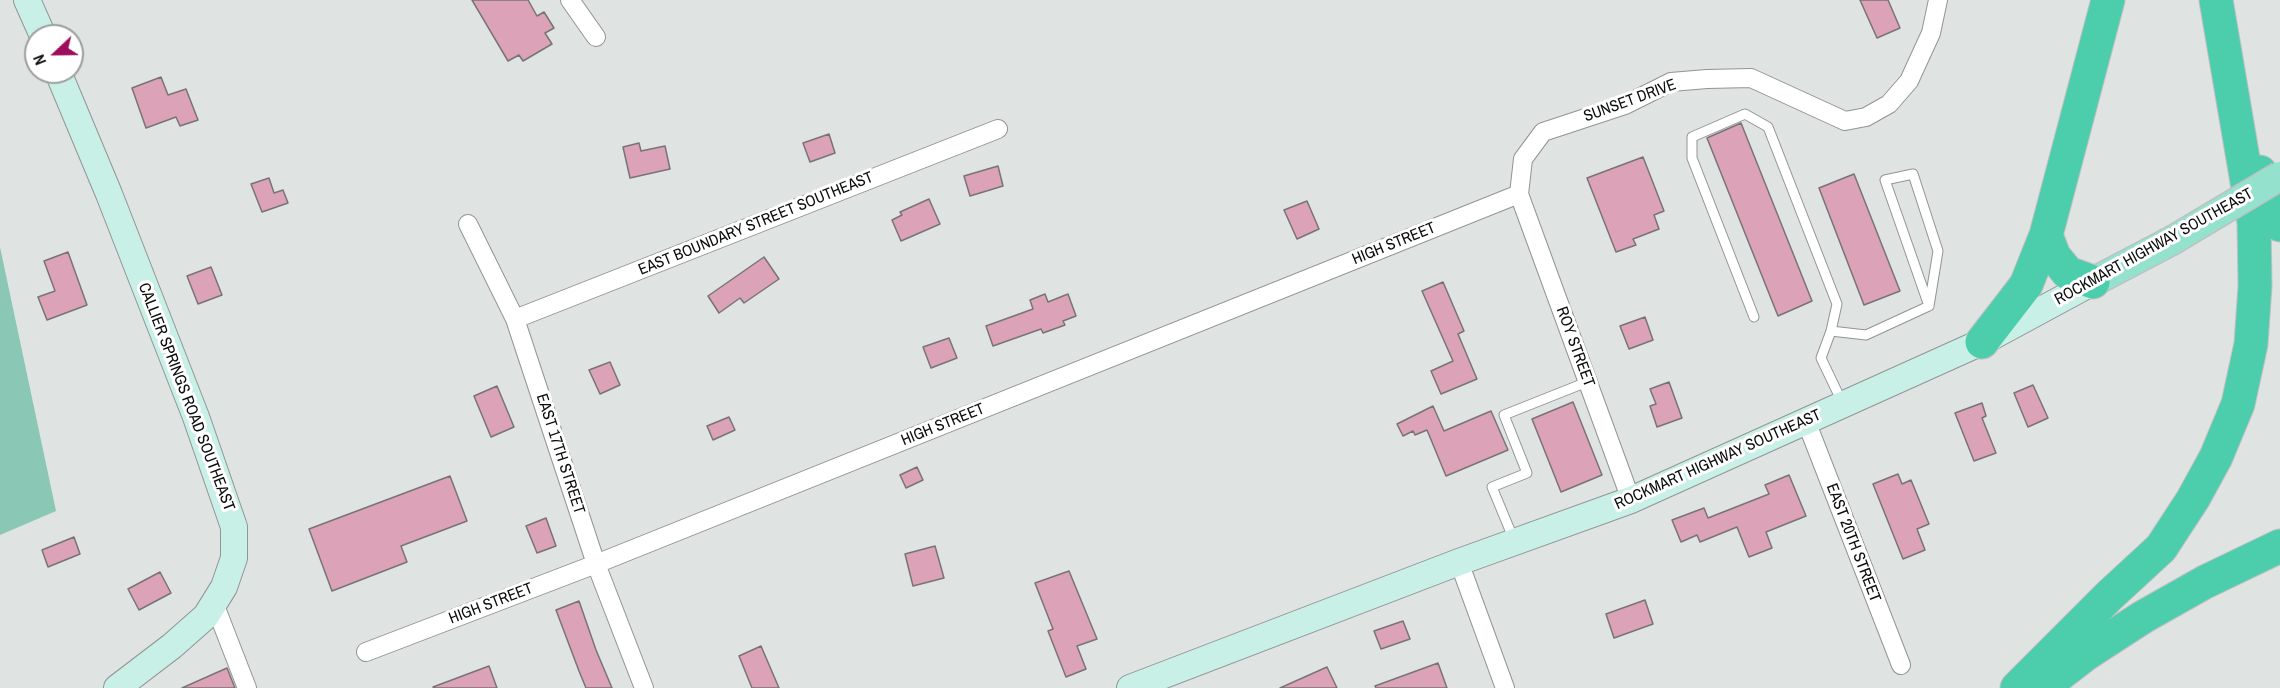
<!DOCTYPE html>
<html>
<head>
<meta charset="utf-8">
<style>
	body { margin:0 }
	#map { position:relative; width:2280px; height:688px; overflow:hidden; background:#dfe3e1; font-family:"Archivo Narrow",sans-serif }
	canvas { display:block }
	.north { position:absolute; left:24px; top:24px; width:60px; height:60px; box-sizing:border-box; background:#fff; border:2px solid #9d9e9e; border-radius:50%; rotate:248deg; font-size:16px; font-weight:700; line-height:24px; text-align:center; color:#0b0d0c }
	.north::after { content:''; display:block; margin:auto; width:21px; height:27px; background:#9c0e5c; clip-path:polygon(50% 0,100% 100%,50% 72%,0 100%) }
</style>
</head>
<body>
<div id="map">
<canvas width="2280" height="688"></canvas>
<div class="north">N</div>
</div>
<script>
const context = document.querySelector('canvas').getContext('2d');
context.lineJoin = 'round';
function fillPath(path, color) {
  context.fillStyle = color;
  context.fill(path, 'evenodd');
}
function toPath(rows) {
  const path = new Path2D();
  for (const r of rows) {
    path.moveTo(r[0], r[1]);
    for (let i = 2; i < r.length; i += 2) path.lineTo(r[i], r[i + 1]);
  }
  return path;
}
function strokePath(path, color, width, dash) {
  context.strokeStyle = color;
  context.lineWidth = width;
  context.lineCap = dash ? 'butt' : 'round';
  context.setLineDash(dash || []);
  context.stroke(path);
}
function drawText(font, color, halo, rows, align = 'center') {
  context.font = font + ' "Archivo Narrow",sans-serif';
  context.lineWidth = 6;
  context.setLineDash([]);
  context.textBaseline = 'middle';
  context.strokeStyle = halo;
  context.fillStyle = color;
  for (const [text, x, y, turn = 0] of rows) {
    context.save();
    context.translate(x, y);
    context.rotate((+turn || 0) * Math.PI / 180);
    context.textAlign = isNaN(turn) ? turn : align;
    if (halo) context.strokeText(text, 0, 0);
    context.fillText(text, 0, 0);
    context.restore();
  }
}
fillPath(toPath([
	[0,247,56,511,0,535]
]), '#8ac7b4');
const building = toPath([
	[472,0,528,0,537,16,544,12,554,28,545,33,552,44,523,61,519,55,508,61,472,0],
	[1860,0,1888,0,1900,28,1877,38,1860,0],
	[161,77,168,95,186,89,198,120,180,126,176,117,146,128,132,88,161,77],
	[1741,123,1812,301,1778,316,1707,138,1741,123],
	[829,134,835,153,810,162,803,143,829,134],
	[639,143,641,151,665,146,670,169,630,178,623,147,639,143],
	[1643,157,1664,211,1654,215,1659,229,1633,239,1636,245,1616,252,1587,178,1643,157],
	[998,166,1003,186,970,196,964,176,998,166],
	[1854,174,1900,291,1864,305,1819,188,1854,174],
	[269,178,274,193,283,190,288,203,262,212,251,184,269,178],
	[929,199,940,224,901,241,892,220,902,215,900,212,929,199],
	[1307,201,1319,229,1297,239,1284,210,1307,201],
	[68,252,87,305,47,320,38,297,55,291,44,261,68,252],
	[764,257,779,279,744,303,740,298,719,313,708,296,764,257],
	[211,267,222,295,198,304,187,276,211,267],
	[1443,282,1464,331,1458,334,1477,379,1441,394,1431,371,1453,361,1422,291,1443,282],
	[1045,294,1048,302,1068,294,1076,316,1063,321,1065,325,1043,333,1041,329,993,346,986,326,1033,309,1030,300,1045,294],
	[1645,317,1653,340,1629,349,1620,326,1645,317],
	[949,338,957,358,931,368,923,347,949,338],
	[610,362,620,385,600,394,589,370,610,362],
	[1669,382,1682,418,1657,427,1650,406,1656,404,1650,389,1669,382],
	[2033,385,2048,418,2028,427,2014,393,2033,385],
	[497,386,514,427,491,437,474,396,497,386],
	[1573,402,1602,475,1561,492,1532,419,1573,402],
	[1982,403,1986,416,1982,418,1996,453,1974,461,1955,413,1982,403],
	[1433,406,1444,431,1491,411,1508,450,1446,476,1427,430,1415,435,1413,431,1403,436,1397,424,1433,406],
	[729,417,735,430,713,440,707,426,729,417],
	[917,467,923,480,906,488,900,475,917,467],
	[1898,474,1902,484,1911,480,1929,524,1917,529,1925,550,1903,559,1873,484,1898,474],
	[1789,475,1806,516,1766,532,1772,548,1749,557,1737,527,1700,542,1697,535,1681,542,1672,520,1704,508,1708,518,1769,494,1765,485,1789,475],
	[450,476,467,521,401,546,407,562,332,591,309,529,450,476],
	[546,518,556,546,537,553,526,526,546,518],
	[74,537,80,554,48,567,42,550,74,537],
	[935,546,944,578,913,586,905,554,935,546],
	[1069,571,1097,639,1077,646,1086,669,1066,677,1048,631,1053,629,1035,583,1069,571],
	[160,572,171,593,139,610,128,589,160,572],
	[1645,600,1653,624,1614,638,1606,614,1645,600],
	[579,601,596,650,612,688,586,688,579,671,556,610,579,601],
	[1403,621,1410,639,1381,649,1374,631,1403,621],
	[761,646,779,688,752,688,739,656,761,646],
	[1438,663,1447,688,1376,688,1375,686,1438,663],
	[489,666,497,688,434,688,433,687,489,666],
	[1327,667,1337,688,1280,688,1327,667],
	[227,668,235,688,182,688,227,668]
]);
fillPath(building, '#dca2b7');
strokePath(building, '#787475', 1.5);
const lane = toPath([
	[1754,317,1692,158,1692,137,1745,114,1768,127,1837,304,1831,331],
	[1842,402,1821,358,1831,331,1866,335,1929,306,1885,180,1913,174,1938,251,1929,306],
	[1514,540,1492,487,1527,473,1504,415,1587,382]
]);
const street = toPath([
	[570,0,596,37],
	[468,224,515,319,596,564,644,688],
	[515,319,998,129],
	[1806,421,1901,665],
	[1631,500,1519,194,1523,159,1543,132,1625,105,1671,82,1707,79,1751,78,1845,121,1866,117,1889,104,1909,81,1931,33,1938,0],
	[1459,562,1505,688],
	[214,603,247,688],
	[366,652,596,564,1519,194]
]);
const secondary = toPath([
	[27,0,43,36],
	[58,72,109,194,196,417,234,527,234,558,224,587,206,616,172,646,117,688],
	[1130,688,1459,562,1631,500,1982,342,2093,282]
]);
const primary = toPath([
	[2093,282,2173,240]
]);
const highway = toPath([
	[2260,172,2280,225],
	[2046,235,2054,256,2068,273,2093,282],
	[1982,342,2026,285,2046,235,2108,0],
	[2017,688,2110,595,2161,548,2193,499,2216,457,2238,404,2251,344,2255,286,2254,223,2216,0],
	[2042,688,2086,654,2143,617,2205,582,2280,546]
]);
strokePath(lane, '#919593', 11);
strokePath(street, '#919593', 20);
strokePath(secondary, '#919593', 28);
strokePath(primary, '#c0c0c0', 31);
strokePath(highway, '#c0c0c0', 35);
strokePath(lane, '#fff', 9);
strokePath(street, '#fff', 18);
strokePath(secondary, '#c9f0e6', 26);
strokePath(primary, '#94e2ce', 28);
strokePath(highway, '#4ccead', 33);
const primaryBridge = toPath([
	[2173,240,2280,176]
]);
strokePath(primaryBridge, '#c0c0c0', 31, []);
strokePath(primaryBridge, '#94e2ce', 28);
drawText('16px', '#0b0d0c', '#fff', [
	["SUNSET DRIVE",1630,101,-20],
	["EAST BOUNDARY STREET SOUTHEAST",756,224,-22],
	["HIGH STREET",1394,244,-22],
	["ROCKMART HIGHWAY SOUTHEAST",2154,247,-29],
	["ROY STREET",1575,347,70],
	["CALLIER SPRINGS ROAD SOUTHEAST",186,397,69],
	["HIGH STREET",943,425,-22],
	["EAST 17TH STREET",560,454,72],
	["ROCKMART HIGHWAY SOUTHEAST",1718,460,-24],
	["EAST 20TH STREET",1853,543,69],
	["HIGH STREET",491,604,-21]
]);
</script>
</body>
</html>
